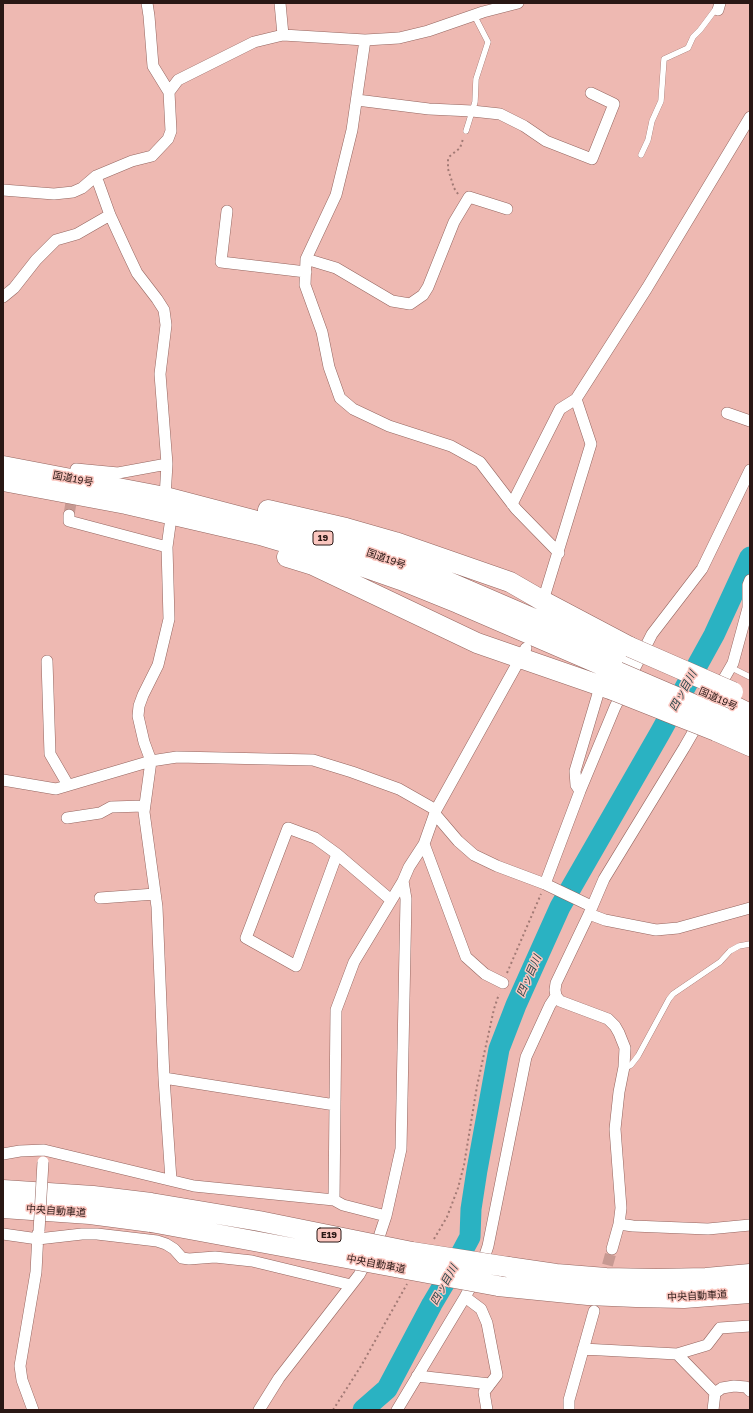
<!DOCTYPE html>
<html>
<head>
<meta charset="utf-8">
<style>
	body { margin:0 }
	#map { position:relative; width:753px; height:1413px; overflow:hidden; background:#eeb9b2; font-family:"Golos Text",sans-serif }
	canvas { display:block }
	.frame { position:absolute; inset:0; border:4px solid #291714; pointer-events:none }
</style>
</head>
<body>
<div id="map">
<canvas width="753" height="1413"></canvas>
<div class="frame"></div>
</div>
<script>
const context = document.querySelector('canvas').getContext('2d');
context.lineJoin = 'round';
function toPath(rows) {
  const path = new Path2D();
  for (const r of rows) {
    path.moveTo(r[0], r[1]);
    for (let i = 2; i < r.length; i += 2) path.lineTo(r[i], r[i + 1]);
  }
  return path;
}
function strokePath(path, color, width, dash) {
  context.strokeStyle = color;
  context.lineWidth = width;
  context.lineCap = dash ? 'butt' : 'round';
  context.setLineDash(dash || []);
  context.stroke(path);
}
function drawText(font, color, halo, rows, align = 'center') {
  context.font = font + ' "Golos Text","Noto Sans JP",sans-serif';
  context.lineWidth = 3;
  context.setLineDash([]);
  context.textBaseline = 'middle';
  context.strokeStyle = halo;
  context.fillStyle = color;
  for (const [text, x, y, turn = 0] of rows) {
    context.save();
    context.translate(x, y);
    context.rotate((+turn || 0) * Math.PI / 180);
    context.textAlign = isNaN(turn) ? turn : align;
    if (halo) context.strokeText(text, 0, 0);
    context.fillText(text, 0, 0);
    context.restore();
  }
}
strokePath(toPath([
	[363,1410,387,1389,432,1304,454,1267,470,1237,471,1209,477,1170,499,1049,516,1005,560,907,660,733,714,635,750,557]
]), '#2ab2c2', 21);
strokePath(toPath([
	[69,515,73,490],
	[603,1281,612,1249]
]), '#c79992', 11, [11, 5.5]);
const lane = toPath([
	[466,131,475,102,476,79,488,42,474,15],
	[641,155,648,140,652,121,661,101,664,59,688,48,693,37,700,30,715,10,719,8],
	[730,667,750,677],
	[624,1067,627,1067,631,1065,638,1056,669,999,673,994,720,962,730,951,739,946,750,944]
]);
const street = toPath([
	[280,3,283,35],
	[718,10,720,3],
	[365,40,352,130,336,195,306,259,305,285,322,332,329,367,340,398,353,409,389,426,451,446,480,462,516,509,559,553],
	[169,92,178,80,254,42,283,35,365,40,399,38,428,31,483,12,518,3],
	[357,100,429,109,472,111,500,114,524,126,546,141,592,159,614,104,591,93],
	[96,176,110,215,127,252,137,273,157,299,164,310,166,325,160,374,167,464,165,497],
	[3,190,54,194,73,192,82,188,96,176,132,161,152,156,168,139,171,131,169,92,153,66,149,16,147,3],
	[227,211,221,262,306,272],
	[306,259,336,268,392,301,410,304,423,295,428,287,454,222,469,197,507,209],
	[3,297,14,288,36,260,56,240,77,234,110,215],
	[727,413,750,421],
	[76,469,118,473,167,464],
	[512,504,560,409,576,399],
	[69,515,69,521,167,547],
	[170,525,167,547,169,619,158,665,143,695,139,706,138,716,144,742,151,761,144,812,157,907,164,1078,171,1180],
	[542,604,591,444,576,399,647,288,750,117],
	[47,661,50,754,68,785],
	[3,780,56,789,151,761,177,757,313,760,352,772,399,789,436,810],
	[580,791,576,785,575,771,600,687],
	[435,814,458,841,474,855,497,866,545,884,591,906],
	[67,818,100,813,111,807,144,806],
	[424,844,466,957,485,974,503,983],
	[337,854,296,966,246,938,288,828,315,838,337,854,391,900],
	[545,884,580,791,615,707,652,634,702,569,750,470],
	[100,898,155,894],
	[589,914,605,920,656,930,678,928,750,908],
	[164,1078,335,1105],
	[3,1154,20,1151,44,1150,194,1186,334,1200,343,1205,386,1216],
	[334,1200,336,1010,354,962,403,881],
	[619,1224,633,1226,708,1229,750,1225],
	[3,1234,38,1239,82,1234,97,1234,157,1241,166,1244,174,1249,182,1258,189,1259,215,1257,252,1261,351,1285],
	[612,1249,619,1224,621,1208,615,1129,619,1092,624,1067,625,1048,619,1033,615,1026,608,1019,560,1001,556,996,555,990,556,983,589,914,604,879,684,748,733,663,748,608,748,585,750,580],
	[465,1297,481,1309,487,1323,497,1375,484,1392,487,1410],
	[583,1349,677,1354,707,1345,720,1328,750,1326],
	[677,1354,715,1393,713,1410],
	[417,1376,490,1384],
	[715,1393,722,1388,734,1386,746,1387,750,1391],
	[33,1410,22,1380,20,1366,36,1272,38,1233],
	[259,1410,279,1378,359,1275,377,1243,386,1216,401,1149,406,899,403,881,409,867,424,844,436,810,526,648],
	[397,1410,465,1297,480,1270,488,1246,526,1057,550,1005,556,996],
	[569,1410,569,1400,594,1311]
]);
const highway = toPath([
	[3,466,165,497,329,540,430,574,627,659],
	[3,481,126,504,260,535,344,560,401,580,458,603,618,672],
	[268,510,346,528,395,542,510,582,543,601,630,647],
	[287,557,313,565,477,643,610,689],
	[728,703,750,714],
	[725,718,750,729],
	[716,731,750,746],
	[3,1190,93,1196,151,1203],
	[3,1208,90,1214,151,1222],
	[508,1267,556,1274,606,1278,656,1279,706,1278,750,1274],
	[498,1286,588,1295,636,1297,684,1298,750,1293]
]);
strokePath(lane, '#94655f', 6);
strokePath(street, '#94655f', 12);
strokePath(highway, '#94655f', 21);
strokePath(toPath([
	[458,194,454,188,448,169,448,159,450,156,460,148,463,139],
	[507,973,541,894],
	[434,1239,447,1217,458,1188,464,1165,477,1086,494,1009,499,994],
	[333,1410,361,1366,407,1284]
]), '#a27a75', 2, [2, 3]);
strokePath(lane, '#fff', 5.5);
strokePath(street, '#fff', 11);
strokePath(highway, '#fff', 20);
const streetBridge = toPath([
	[39,1231,43,1162]
]);
const highwayBridge = toPath([
	[630,647,733,692],
	[618,672,725,718],
	[610,689,716,731],
	[151,1203,259,1221,412,1252,508,1267],
	[151,1222,498,1286]
]);
strokePath(streetBridge, '#94655f', 12, []);
strokePath(highwayBridge, '#94655f', 21, []);
strokePath(streetBridge, '#fff', 11);
strokePath(highwayBridge, '#fff', 20);
for (const [x, y, w] of [
	[323,538,20],
	[329,1235,24]
]) {
  const box = new Path2D();
  box.roundRect(x - w / 2, y - 7, w, 14, 3);
  context.fillStyle = '#fbc6bf';
  context.fill(box);
  strokePath(box, '#291714', 1);
}
drawText('bold 9px', '#291714', null, [
	["19",323,538],
	["E19",329,1235]
]);
drawText('10px', '#291714', '#fbc6bf', [
	["国道19号",73,479,11],
	["国道19号",386,559,19],
	["国道19号",718,699,24],
	["中央自動車道",56,1211,4],
	["中央自動車道",376,1264,11],
	["中央自動車道",697,1296,-3]
]);
drawText('italic 11px', '#2d484c', '#fbc6bf', [
	["四ッ目川",683,691,-61],
	["四ッ目川",529,976,-66],
	["四ッ目川",444,1285,-61]
]);
</script>
</body>
</html>
